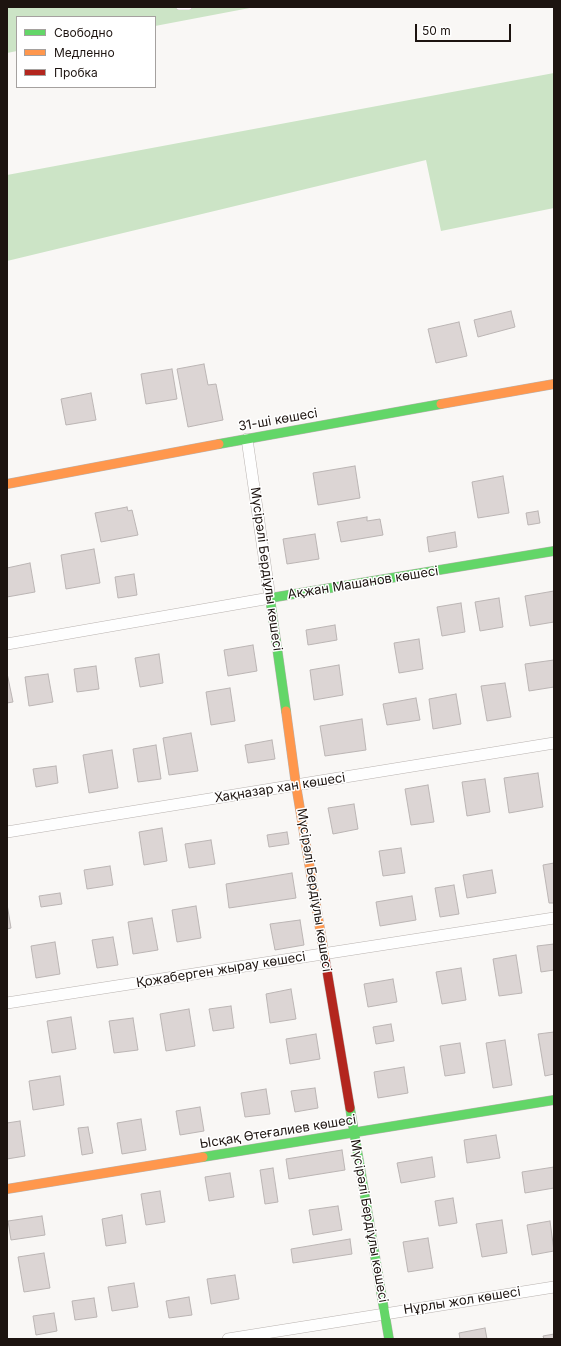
<!DOCTYPE html>
<html>
<head>
<meta charset="utf-8">
<style>
	body { margin:0 }
	#map { position:relative; width:561px; height:1346px; overflow:hidden; background:#f9f7f5; font-family:Inter,sans-serif }
	canvas { display:block }
	.frame { position:absolute; inset:0; border:8px solid #1d1410; pointer-events:none }
	.legend { position:absolute; left:16px; top:16px; width:140px; height:72px; box-sizing:border-box; background:#fff; border:1px solid #a5a19f; margin:0; padding:5px 7px; list-style:none; font-size:12px; color:#1d1410 }
	.legend li { display:flex; align-items:center; gap:8px; height:20px }
	.legend b { width:20px; border:1px solid #a5a19f }
	.scale { position:absolute; left:415px; top:24px; width:96px; height:18px; box-sizing:border-box; border:2px solid #1d1410; border-top:0; padding-left:5px; font-size:12px; line-height:14px; white-space:nowrap; color:#1d1410; -webkit-text-stroke:3px #fff; paint-order:stroke }
</style>
</head>
<body>
<div id="map">
<canvas width="561" height="1346"></canvas>
<div class="frame"></div>
<ul class="legend">
<li><b style="height:5px;background:#63d668"></b>Свободно</li>
<li><b style="height:5px;background:#ff974d"></b>Медленно</li>
<li><b style="height:5px;background:#b3261e"></b>Пробка</li>
</ul>
<div class="scale">50 m</div>
</div>
<script>
const context = document.querySelector('canvas').getContext('2d');
context.lineJoin = 'round';
function fillPath(path, color) {
  context.fillStyle = color;
  context.fill(path, 'evenodd');
}
function toPath(rows) {
  const path = new Path2D();
  for (const r of rows) {
    path.moveTo(r[0], r[1]);
    for (let i = 2; i < r.length; i += 2) path.lineTo(r[i], r[i + 1]);
  }
  return path;
}
function strokePath(path, color, width, dash) {
  context.strokeStyle = color;
  context.lineWidth = width;
  context.lineCap = dash ? 'butt' : 'round';
  context.setLineDash(dash || []);
  context.stroke(path);
}
function drawText(font, color, halo, rows, align = 'center') {
  context.font = font + ' Inter,sans-serif';
  context.lineWidth = 3;
  context.setLineDash([]);
  context.textBaseline = 'middle';
  context.strokeStyle = halo;
  context.fillStyle = color;
  for (const [text, x, y, turn = 0] of rows) {
    context.save();
    context.translate(x, y);
    context.rotate((+turn || 0) * Math.PI / 180);
    context.textAlign = isNaN(turn) ? turn : align;
    if (halo) context.strokeText(text, 0, 0);
    context.fillText(text, 0, 0);
    context.restore();
  }
}
fillPath(toPath([
	[7,7,255,7,155,26,155,17,17,17,17,51,7,53],
	[554,73,554,208,441,231,426,160,7,261,7,175]
]), '#cce4c6');
const building = toPath([
	[511,311,515,327,478,337,474,320,511,311],
	[459,322,467,356,436,363,428,329,459,322],
	[204,364,208,385,216,384,223,420,188,427,177,369,204,364],
	[172,369,177,399,146,404,141,374,172,369],
	[91,393,96,420,66,425,61,399,91,393],
	[355,466,360,498,318,505,313,473,355,466],
	[503,476,509,513,478,518,472,482,503,476],
	[127,507,128,511,132,510,138,535,101,542,95,513,127,507],
	[538,511,540,523,528,525,526,513,538,511],
	[367,517,367,521,380,519,383,535,341,542,337,522,367,517],
	[455,532,457,547,429,552,427,537,455,532],
	[315,534,319,559,287,564,283,539,315,534],
	[94,549,100,583,66,589,61,555,94,549],
	[30,563,35,592,7,597,7,568,30,563],
	[134,574,137,595,118,598,115,577,134,574],
	[554,591,554,622,530,626,525,596,554,591],
	[499,598,503,627,480,631,475,602,499,598],
	[461,603,465,632,442,636,437,607,461,603],
	[335,625,337,640,308,645,306,630,335,625],
	[419,639,423,669,399,673,394,643,419,639],
	[253,645,257,671,228,676,224,650,253,645],
	[159,654,163,683,140,687,135,658,159,654],
	[554,660,554,687,529,691,525,664,554,660],
	[339,665,343,695,314,700,310,670,339,665],
	[96,666,99,689,77,692,74,669,96,666],
	[7,673,13,702,7,703,7,673],
	[48,674,53,702,29,706,25,677,48,674],
	[505,683,511,717,487,721,481,686,505,683],
	[230,688,235,721,211,725,206,692,230,688],
	[456,694,461,724,433,729,429,699,456,694],
	[416,698,420,720,387,725,383,704,416,698],
	[362,719,366,750,325,756,320,726,362,719],
	[191,733,198,771,169,775,163,738,191,733],
	[272,740,275,759,248,763,245,745,272,740],
	[156,745,161,779,138,782,133,749,156,745],
	[112,750,118,788,89,793,83,755,112,750],
	[56,766,58,783,36,787,33,769,56,766],
	[538,773,543,807,509,813,504,778,538,773],
	[485,779,490,812,467,816,462,782,485,779],
	[428,785,434,822,411,825,405,789,428,785],
	[354,804,358,829,333,834,328,808,354,804],
	[162,828,167,861,144,865,139,832,162,828],
	[287,832,289,844,269,847,267,835,287,832],
	[211,840,215,864,189,868,185,844,211,840],
	[401,848,405,873,383,876,379,851,401,848],
	[554,863,554,903,549,903,543,865,554,863],
	[110,866,113,885,87,889,84,870,110,866],
	[492,870,496,893,467,898,463,875,492,870],
	[292,873,296,898,229,908,226,884,292,873],
	[454,885,459,914,440,917,435,888,454,885],
	[60,893,62,904,41,907,39,896,60,893],
	[412,896,416,920,380,926,376,902,412,896],
	[7,904,11,928,7,929,7,904],
	[196,906,201,938,177,942,172,910,196,906],
	[152,918,158,950,133,954,128,922,152,918],
	[300,920,304,945,275,950,270,924,300,920],
	[113,937,118,965,97,968,92,940,113,937],
	[55,942,60,974,36,978,31,946,55,942],
	[554,944,554,970,541,972,537,946,554,944],
	[516,955,522,993,499,996,493,959,516,955],
	[461,968,466,1000,442,1004,436,972,461,968],
	[393,979,397,1002,368,1007,364,984,393,979],
	[291,989,296,1019,270,1023,266,994,291,989],
	[231,1006,234,1028,213,1031,209,1009,231,1006],
	[189,1009,195,1046,166,1051,160,1014,189,1009],
	[71,1017,76,1049,52,1053,47,1021,71,1017],
	[133,1018,138,1050,114,1053,109,1021,133,1018],
	[391,1024,394,1041,376,1044,373,1027,391,1024],
	[554,1032,554,1074,545,1076,538,1034,554,1032],
	[316,1034,320,1059,290,1064,286,1039,316,1034],
	[505,1040,512,1085,493,1088,486,1043,505,1040],
	[460,1043,465,1073,445,1076,440,1046,460,1043],
	[404,1067,408,1093,378,1098,374,1072,404,1067],
	[60,1076,64,1105,33,1110,29,1081,60,1076],
	[315,1088,318,1108,295,1112,291,1091,315,1088],
	[266,1089,270,1114,245,1117,241,1093,266,1089],
	[200,1107,204,1131,180,1135,176,1111,200,1107],
	[141,1119,146,1150,122,1154,117,1123,141,1119],
	[20,1121,25,1156,7,1159,7,1123,20,1121],
	[88,1127,93,1153,82,1155,78,1128,88,1127],
	[496,1135,500,1158,467,1163,464,1140,496,1135],
	[342,1150,345,1170,289,1179,286,1159,342,1150],
	[432,1157,435,1177,401,1183,397,1163,432,1157],
	[554,1167,554,1188,525,1193,522,1172,554,1167],
	[273,1168,278,1202,265,1204,260,1170,273,1168],
	[230,1173,234,1197,209,1201,205,1177,230,1173],
	[160,1191,165,1222,146,1225,141,1194,160,1191],
	[453,1198,457,1223,439,1226,435,1201,453,1198],
	[338,1206,342,1230,313,1235,309,1210,338,1206],
	[122,1215,126,1243,106,1246,102,1219,122,1215],
	[42,1216,45,1235,11,1240,8,1221,42,1216],
	[502,1220,507,1253,482,1257,476,1224,502,1220],
	[550,1221,554,1251,532,1255,527,1225,550,1221],
	[428,1238,433,1268,408,1272,403,1242,428,1238],
	[350,1239,352,1254,293,1263,291,1249,350,1239],
	[44,1253,50,1288,24,1292,18,1257,44,1253],
	[235,1275,239,1299,211,1304,207,1279,235,1275],
	[134,1283,138,1307,112,1311,108,1287,134,1283],
	[189,1297,192,1315,169,1318,166,1301,189,1297],
	[94,1298,97,1317,75,1320,72,1301,94,1298],
	[54,1313,57,1331,36,1335,33,1316,54,1313],
	[485,1328,487,1339,460,1339,459,1333,485,1328],
	[554,1334,554,1339,544,1339,543,1336,554,1334]
]);
fillPath(building, '#dcd5d4');
strokePath(building, '#bbb5b4', 1);
const lane = toPath([
	[179,7,189,7]
]);
const street = toPath([
	[7,644,270,598,247,439],
	[7,832,554,743],
	[7,1003,554,918],
	[228,1339,554,1287]
]);
const fast = toPath([
	[219,444,441,404],
	[286,711,270,598,554,551],
	[350,1108,389,1339],
	[203,1157,554,1100]
]);
const slow = toPath([
	[441,404,554,384],
	[7,484,219,444],
	[286,711,296,785,325,959],
	[7,1189,203,1157]
]);
const jam = toPath([
	[325,959,350,1108]
]);
strokePath(lane, '#b9b3b0', 6);
strokePath(street, '#b9b3b0', 12);
strokePath(fast, '#b9b3b0', 10);
strokePath(slow, '#b9b3b0', 10);
strokePath(jam, '#b9b3b0', 10);
strokePath(lane, '#fefefe', 5.5);
strokePath(street, '#fefefe', 11);
strokePath(fast, '#63d668', 9);
strokePath(slow, '#ff974d', 9);
strokePath(jam, '#b3261e', 9);
drawText('13px', '#1d1410', '#fff', [
	["31-ші көшесі",278,420,-10],
	["Мүсірәлі Бердіұлы көшесі",266,569,82],
	["Ақжан Машанов көшесі",363,583,-9],
	["Хақназар хан көшесі",280,788,-9],
	["Мүсірәлі Бердіұлы көшесі",314,890,81],
	["Қожаберген жырау көшесі",221,970,-9],
	["Ысқақ Өтеғалиев көшесі",278,1132,-9],
	["Мүсірәлі Бердіұлы көшесі",369,1221,80],
	["Нұрлы жол көшесі",462,1301,-9]
]);
</script>
</body>
</html>
